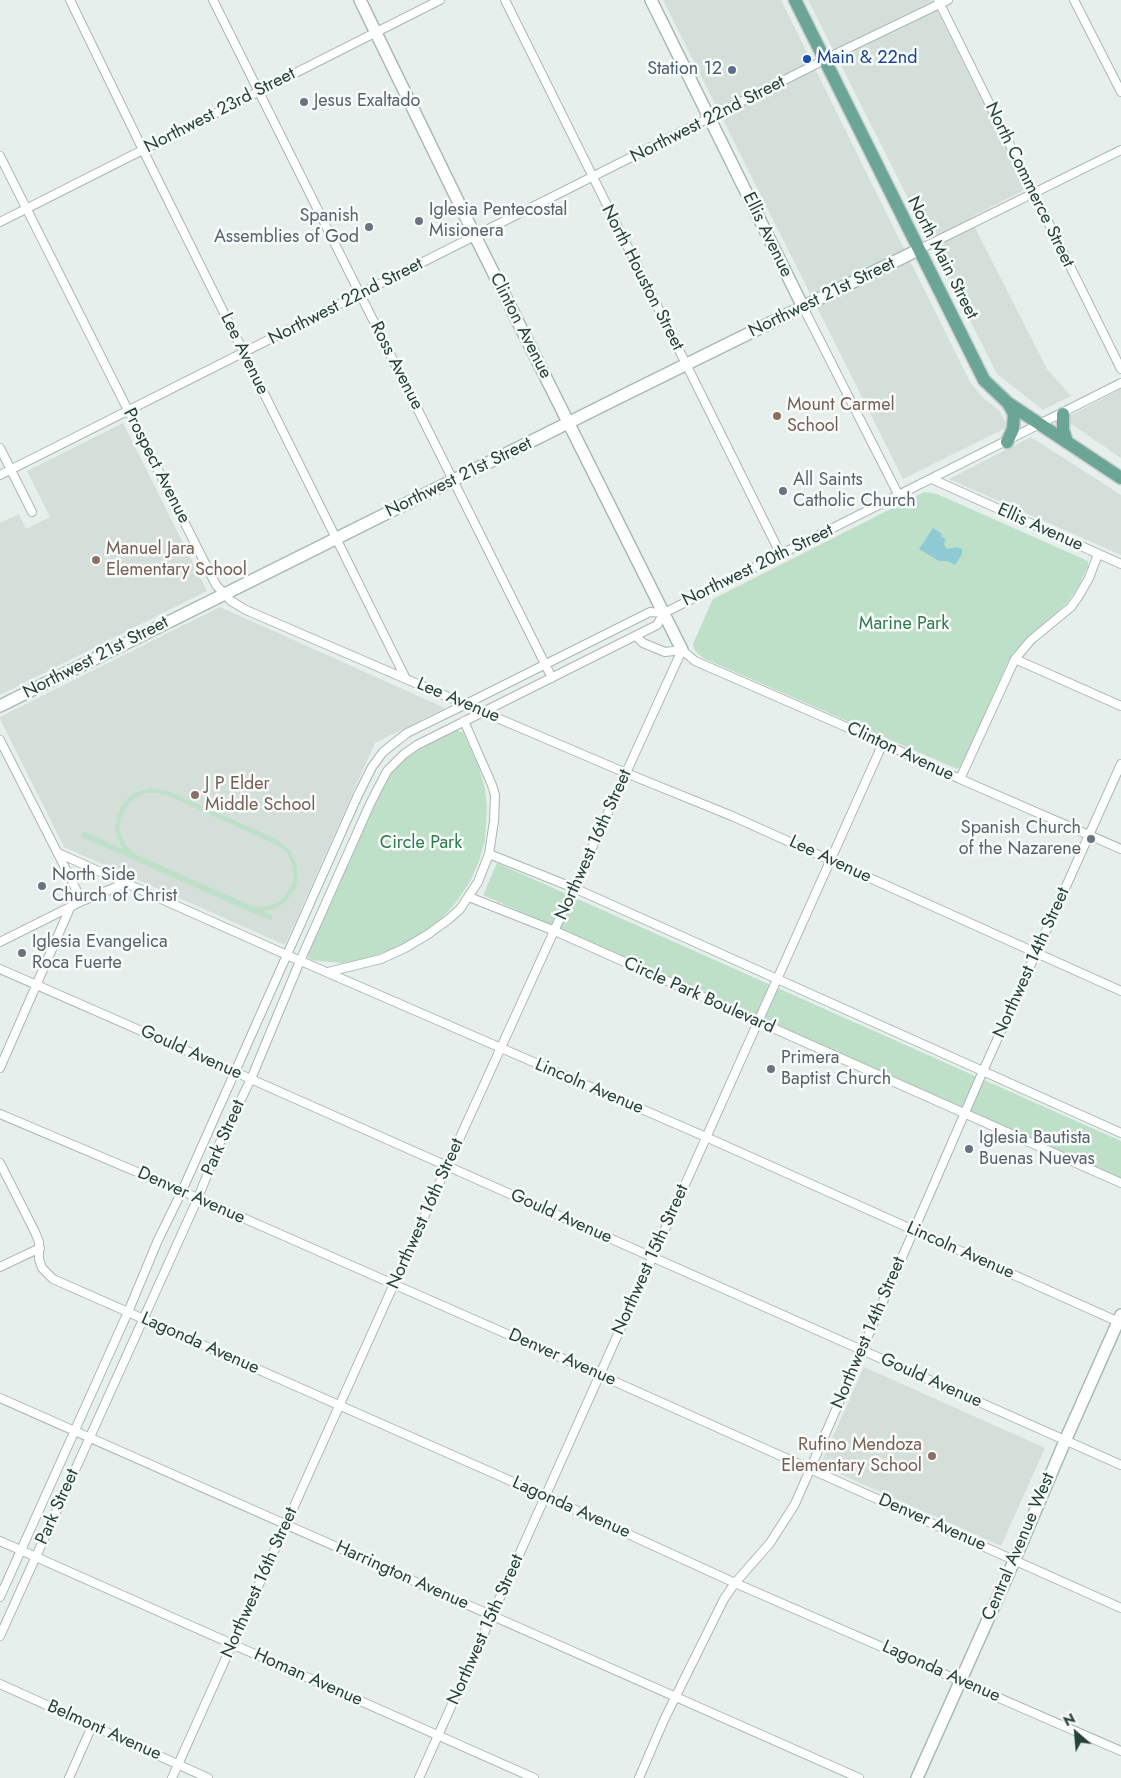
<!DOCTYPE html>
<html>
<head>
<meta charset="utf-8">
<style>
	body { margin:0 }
	#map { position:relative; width:1121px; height:1778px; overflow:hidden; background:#e6efeb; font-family:Jost,sans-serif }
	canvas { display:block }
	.north { position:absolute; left:1051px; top:1708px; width:50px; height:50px; -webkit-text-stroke:4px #f7fbf9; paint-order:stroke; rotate:333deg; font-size:14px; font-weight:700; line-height:20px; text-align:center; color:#24423a }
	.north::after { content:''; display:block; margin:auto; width:18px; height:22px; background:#24423a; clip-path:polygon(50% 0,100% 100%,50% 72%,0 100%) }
</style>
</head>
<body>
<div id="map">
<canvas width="1121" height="1778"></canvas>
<div class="north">N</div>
</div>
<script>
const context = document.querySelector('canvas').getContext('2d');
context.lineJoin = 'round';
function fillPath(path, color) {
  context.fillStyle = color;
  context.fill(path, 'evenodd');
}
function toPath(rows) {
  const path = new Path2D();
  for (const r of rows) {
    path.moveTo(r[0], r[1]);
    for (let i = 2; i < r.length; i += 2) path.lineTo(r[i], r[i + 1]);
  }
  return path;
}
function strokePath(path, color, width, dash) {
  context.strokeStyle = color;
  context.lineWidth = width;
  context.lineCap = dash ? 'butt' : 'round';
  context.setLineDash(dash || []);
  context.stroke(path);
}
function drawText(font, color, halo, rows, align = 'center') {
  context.font = font + ' Jost,sans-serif';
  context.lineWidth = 5;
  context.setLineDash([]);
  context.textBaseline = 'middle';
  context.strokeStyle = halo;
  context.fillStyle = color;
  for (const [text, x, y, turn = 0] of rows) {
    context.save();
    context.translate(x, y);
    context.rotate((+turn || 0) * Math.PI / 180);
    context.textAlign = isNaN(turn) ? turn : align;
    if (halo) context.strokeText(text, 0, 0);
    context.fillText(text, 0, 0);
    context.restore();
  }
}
fillPath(toPath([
	[663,0,781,0,970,382,982,397,999,410,1008,427,903,479],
	[808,0,932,0,1026,189,970,218,1047,369,1071,396,1043,410,997,374],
	[1121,389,1121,458,1064,419],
	[123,423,207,591,0,695,0,523,19,514,26,529,50,517,27,471],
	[1031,437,1121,495,1121,555,949,479],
	[220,607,445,708,375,743,285,945,64,847,0,719,0,717],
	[864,1367,1045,1448,1001,1546,820,1465]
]), '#d4dfda');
fillPath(toPath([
	[924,492,937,494,1088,561,1088,566,1078,587,1066,604,1029,636,1013,653,1007,664,961,767,957,769,703,658,695,651,693,644,713,599],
	[455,730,463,732,479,768,485,788,487,808,485,840,479,861,471,880,458,900,443,917,428,930,396,948,359,961,342,963,310,960,307,954,383,784,398,763,413,751],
	[151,788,168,791,276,839,290,850,297,866,297,883,292,894,284,903,274,909,263,911,273,916,271,921,80,836,83,831,123,849,118,839,115,828,119,811,125,801,134,793],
	[146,793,157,793,167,795,279,846,287,852,293,867,293,882,288,892,281,900,272,905,262,907,252,906,135,854,127,847,122,838,119,828,121,817,128,804,136,797],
	[497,863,1121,1141,1121,1179,483,895]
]), '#bfe0c8');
fillPath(toPath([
	[933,528,942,534,941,536,946,540,944,543,945,547,948,549,957,547,962,549,962,554,955,565,948,561,939,561,919,549]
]), '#8ec9d4');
const street = toPath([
	[70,0,143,150,406,679,626,773,732,816,1121,991],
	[213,0,552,678],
	[505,0,781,555],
	[938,0,1121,369],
	[1074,0,1121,92],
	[0,156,216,585,231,601,246,610,406,679],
	[0,222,440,0],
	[918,250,1121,150],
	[803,307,899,496],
	[0,448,32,512],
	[0,475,844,50,948,0],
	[932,479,1121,564],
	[636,636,643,643,665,652,682,650],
	[682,650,695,661,883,743,960,779,1121,849],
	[1015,659,1121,706],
	[0,740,82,901],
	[960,779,1015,659,1031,640,1071,607,1078,597,1089,578,1098,554],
	[58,853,287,955,706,1137,1121,1323],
	[489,854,574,888,1121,1133],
	[469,897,555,931,1121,1183],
	[0,942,82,901,126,883],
	[0,969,235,1072,1121,1465],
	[328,972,381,959,405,948,427,935,449,919,460,909,478,882,489,854,494,821,495,795,492,785,464,721],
	[0,1068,70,908],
	[0,1114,182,1191,600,1375,1121,1608],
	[0,1163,35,1232,39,1242,39,1259,42,1268,53,1279,545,1496,735,1583,1121,1751],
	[0,1267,40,1248],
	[0,1398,859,1778],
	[0,1541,534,1778],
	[0,1597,128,1312,158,1240,182,1191,358,795,372,767,383,752,407,733,464,705,650,612,664,613,1121,383],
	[0,1636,198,1198,221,1140,251,1079,300,961,370,804,387,771,404,754,417,745,657,625,664,613],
	[0,1684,208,1778],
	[69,1778,92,1726],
	[172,1778,447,1166,682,650],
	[419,1778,883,743],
	[639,1778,664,1720,724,1599,735,1583,770,1543,795,1504,983,1071,1121,764]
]);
const secondary = toPath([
	[360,0,475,236,682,650],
	[651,0,803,307],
	[0,706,618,398,918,250],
	[917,1778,1015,1559,1065,1441,1121,1315]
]);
const primary = toPath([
	[795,0,984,380,1008,403,1121,478],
	[1063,414,1063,430,1067,442],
	[1007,442,1013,429,1014,414,1008,403]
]);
strokePath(street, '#a8b8b2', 10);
strokePath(secondary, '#a4bbb3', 14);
strokePath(primary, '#c2cac8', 15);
strokePath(street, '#fff', 8);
strokePath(secondary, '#fff', 11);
strokePath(primary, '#6aa596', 12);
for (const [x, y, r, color] of [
	[807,59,5,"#1a4fb4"],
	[732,70,5,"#5c6f8a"],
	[304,102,5,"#6b7280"],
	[419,221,5,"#6b7280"],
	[369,227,5,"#6b7280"],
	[777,416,5,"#8d6e63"],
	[783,491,5,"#6b7280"],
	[96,560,5,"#8d6e63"],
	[195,795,5,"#8d6e63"],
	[1091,839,5,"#6b7280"],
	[42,886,5,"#6b7280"],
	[22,953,5,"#6b7280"],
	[771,1069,5,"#6b7280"],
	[969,1149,5,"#6b7280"],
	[932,1456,5,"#8d6e63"]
]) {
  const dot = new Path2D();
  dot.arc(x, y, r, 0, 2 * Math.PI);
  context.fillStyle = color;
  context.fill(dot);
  strokePath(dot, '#f7fbf9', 2);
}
drawText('18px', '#164399', '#f7fbf9', [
	["Main & 22nd",817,59]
], 'left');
drawText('18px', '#4e5e75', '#f7fbf9', [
	["Station 12",722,70]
], 'right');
drawText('18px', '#5b616d', '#f7fbf9', [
	["Jesus Exaltado",314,102],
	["Iglesia Pentecostal",429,211],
	["Misionera",429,232],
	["Spanish",359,217,"right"],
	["Assemblies of God",359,238,"right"],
	["All Saints",793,481],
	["Catholic Church",793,502],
	["Spanish Church",1081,829,"right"],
	["of the Nazarene",1081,850,"right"],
	["North Side",52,876],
	["Church of Christ",52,897],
	["Iglesia Evangelica",32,943],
	["Roca Fuerte",32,964],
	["Primera",781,1059],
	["Baptist Church",781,1080],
	["Iglesia Bautista",979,1139],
	["Buenas Nuevas",979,1160]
], 'left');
drawText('18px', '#24423a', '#f7fbf9', [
	["Northwest 23rd Street",220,111,-27],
	["Northwest 22nd Street",708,120,-27],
	["North Commerce Street",1029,185,64],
	["Ellis Avenue",767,235,64],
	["North Main Street",942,258,63],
	["North Houston Street",642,278,63],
	["Northwest 21st Street",822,298,-26],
	["Northwest 22nd Street",346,302,-27],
	["Clinton Avenue",520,326,63],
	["Lee Avenue",244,354,64],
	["Ross Avenue",396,366,63],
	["Prospect Avenue",156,466,63],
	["Northwest 21st Street",459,478,-26],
	["Ellis Avenue",1040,528,24],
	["Northwest 20th Street",758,566,-26],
	["Northwest 21st Street",96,658,-27],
	["Lee Avenue",458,701,23],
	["Clinton Avenue",900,752,25],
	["Northwest 16th Street",594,845,-66],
	["Lee Avenue",830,860,25],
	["Northwest 14th Street",1032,963,-66],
	["Circle Park Boulevard",699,996,24],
	["Gould Avenue",191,1053,24],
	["Lincoln Avenue",589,1087,23],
	["Park Street",224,1138,-66],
	["Denver Avenue",191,1196,24],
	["Northwest 16th Street",426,1214,-66],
	["Gould Avenue",561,1217,24],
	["Lincoln Avenue",960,1251,24],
	["Northwest 15th Street",651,1260,-66],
	["Northwest 14th Street",869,1333,-67],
	["Lagonda Avenue",200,1344,24],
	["Denver Avenue",562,1358,24],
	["Gould Avenue",931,1381,24],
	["Park Street",58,1507,-66],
	["Lagonda Avenue",571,1508,24],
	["Denver Avenue",932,1523,24],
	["Central Avenue West",1019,1547,-67],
	["Harrington Avenue",402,1576,24],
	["Northwest 16th Street",260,1583,-66],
	["Northwest 15th Street",486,1630,-66],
	["Lagonda Avenue",941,1672,24],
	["Homan Avenue",308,1678,24],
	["Belmont Avenue",104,1731,24]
]);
drawText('18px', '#785e54', '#f7fbf9', [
	["Mount Carmel",787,406],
	["School",787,427],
	["Manuel Jara",106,550],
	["Elementary School",106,571],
	["J P Elder",205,785],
	["Middle School",205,806],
	["Rufino Mendoza",922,1446,"right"],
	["Elementary School",922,1467,"right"]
], 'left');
drawText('18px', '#2d7a4b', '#f7fbf9', [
	["Marine Park",904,625],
	["Circle Park",421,844]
]);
</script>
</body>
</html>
